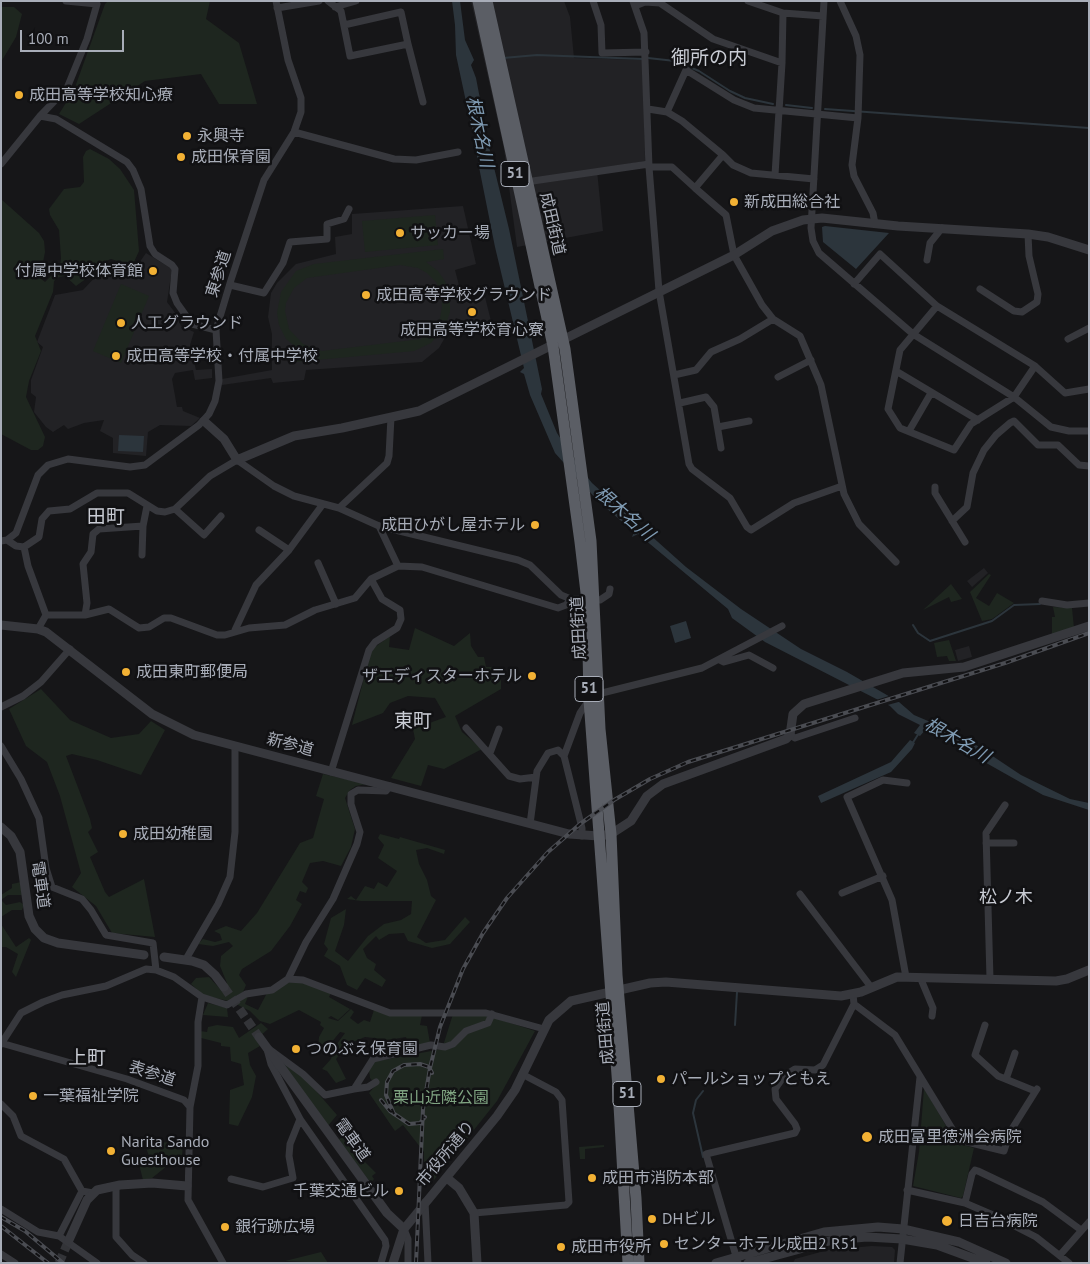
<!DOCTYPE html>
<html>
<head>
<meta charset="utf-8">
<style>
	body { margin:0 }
	#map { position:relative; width:1090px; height:1264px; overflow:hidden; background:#161618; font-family:"PT Sans",sans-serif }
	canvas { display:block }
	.frame { position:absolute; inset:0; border:2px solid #a8adb8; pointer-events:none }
	.scale { position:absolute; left:20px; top:30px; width:104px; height:22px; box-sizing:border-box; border:2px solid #a8adb8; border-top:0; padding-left:6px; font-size:15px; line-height:18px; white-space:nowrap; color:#a8adb8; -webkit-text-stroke:4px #111113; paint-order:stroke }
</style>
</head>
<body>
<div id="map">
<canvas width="1090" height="1264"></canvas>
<div class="frame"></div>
<div class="scale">100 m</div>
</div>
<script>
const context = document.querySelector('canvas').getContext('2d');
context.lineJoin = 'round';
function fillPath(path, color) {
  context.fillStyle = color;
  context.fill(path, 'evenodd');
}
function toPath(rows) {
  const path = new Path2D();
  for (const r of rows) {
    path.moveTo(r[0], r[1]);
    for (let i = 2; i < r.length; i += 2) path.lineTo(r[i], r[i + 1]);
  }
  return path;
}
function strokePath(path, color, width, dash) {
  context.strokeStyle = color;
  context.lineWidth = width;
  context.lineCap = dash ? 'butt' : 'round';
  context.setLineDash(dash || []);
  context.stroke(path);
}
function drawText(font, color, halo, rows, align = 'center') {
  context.font = font + ' "PT Sans","Noto Sans JP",sans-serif';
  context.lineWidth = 5;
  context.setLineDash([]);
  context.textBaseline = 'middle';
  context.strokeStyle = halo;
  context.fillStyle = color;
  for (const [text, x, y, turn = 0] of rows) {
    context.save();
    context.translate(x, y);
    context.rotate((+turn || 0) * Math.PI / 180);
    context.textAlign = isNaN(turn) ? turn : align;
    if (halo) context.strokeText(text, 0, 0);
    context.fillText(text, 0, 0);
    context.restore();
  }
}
fillPath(toPath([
	[471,1,564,1,570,17,574,58,644,60,645,161,597,170,603,231,517,247,504,149],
	[463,206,476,264,455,270,463,301,485,297,491,321,472,324,456,318,439,348,422,362,306,370,304,380,273,383,271,378,222,385,222,379,272,370,272,334,268,317,271,293,277,283,296,264,336,254,335,237,352,234,352,214],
	[146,253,172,269,167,302,176,314,181,326,194,332,190,345,196,370,212,369,212,378,195,380,193,370,175,373,172,379,177,407,182,407,183,411,200,418,191,426,160,425,148,432,146,456,113,453,113,438,100,431,104,420,84,423,68,429,64,425,53,432,46,427,34,412,36,397,31,393,31,380,43,347,37,342,55,295,83,290,99,273,109,274,115,264,122,268,128,264,139,263],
	[984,568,988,573,972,587,967,581],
	[969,646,972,657,958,661,955,650],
	[872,1246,892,1247,895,1250,894,1263,793,1263,795,1259,828,1250]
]), '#222225');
fillPath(toPath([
	[108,1,210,1,206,19,239,43,257,104,219,104,201,74,145,81,79,124,59,114,74,90,105,4],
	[1,7,14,7,22,14,16,37,1,62],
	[90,149,109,159,120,169,134,190,139,251,134,262,127,264,111,259,106,261,94,273,76,286,65,276,59,277,54,281,53,292,35,336,41,351,29,381,26,397,45,437,43,446,38,450,31,450,1,434,1,199,39,233,44,241,45,252,40,278,45,282,60,267,61,258,59,230,50,215,49,209,64,189,80,187,84,182,83,157,86,151],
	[435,215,438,245,365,252,362,221],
	[443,249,444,259,426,262,438,271,445,281,450,300,450,312,445,327,431,343,414,351,295,362,295,354,303,353,286,339,279,325,277,313,281,292,296,271,314,264],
	[400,265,418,268,427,273,436,282,441,292,442,307,440,318,430,332,421,339,322,351,303,344,289,329,285,311,286,303,294,288,307,278],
	[121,284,149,296,121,363,93,351],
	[989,574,991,575,976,598,989,606,997,593,1014,603,992,619,982,621,970,592],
	[951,584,962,599,951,602,949,597,923,610],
	[1053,607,1072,608,1074,628,1052,635,1052,617,1055,617],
	[415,628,454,646,470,633,471,646,478,657,484,657,486,667,501,667,501,689,455,716,462,732,482,749,444,769,428,765,421,786,391,778,415,739,413,729,446,717,435,698,408,696,390,703,383,713,352,725,371,650,390,636,389,647,409,650],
	[949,640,956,661,949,661,947,656,937,657,934,643],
	[41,689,70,720,111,738,139,734,151,721,165,730,141,775,97,760,72,754,66,756,90,819,92,828,88,832,98,852,90,857,105,892,109,897,144,879,155,937,112,933,96,906,72,887,81,873,60,796,47,762,26,746,9,709],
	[323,774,367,784,356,786,350,790,345,798,355,829,351,847,341,866,323,861,310,863,302,882,308,888,306,893,300,891,296,900,302,904,290,926,271,951,242,969,239,975,246,985,243,992,228,1001,203,995,191,984,196,978,209,977,222,991,227,983,220,966,221,956,233,946,229,942,213,946,198,944,203,939,215,942,222,940,220,934,214,931,226,926,241,931,257,913,300,843,313,838,324,799,316,796],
	[380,834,399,839,400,837,445,850,444,854,427,848,416,850,419,864,427,880,431,896,436,900,417,937,426,943,445,940,465,917,470,922,450,944,432,948,408,941,404,933,389,934,379,940,376,936,363,949,367,958,376,964,374,970,386,980,382,987,365,978,357,990,347,985,340,966,324,956,328,949,324,944,331,918,346,909,344,925,335,951,348,961,368,936,384,924,401,920,411,914,412,901,361,901,347,899,351,896,356,900,365,886,374,889,378,882,387,887,397,871,378,858,384,845,378,838],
	[21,882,22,895,8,895,1,900,6,905,20,902,24,905,22,910,12,910,1,917,1,895,12,888,12,884],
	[1,924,16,947,29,938,31,940,16,977,12,972,18,954,6,947,1,947],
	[297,980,331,993,329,997,350,1009,338,1020,331,1016,328,1018,338,1021,351,1009,354,1012,350,1018,358,1024,364,1020,370,1022,374,1010,422,1015,420,1025,427,1026,430,1043,409,1047,406,1037,376,1042,374,1038,365,1037,348,1044,336,1059,346,1079,336,1083,327,1071,322,1069,331,1059,334,1048,345,1033,340,1032,326,1049,318,1047,319,1037,324,1028,320,1025,321,1022,299,1010,270,1024,260,1021,250,1011,234,1003,249,994,245,1004,258,1010,267,993,285,984],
	[208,1003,227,1008,228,1017,203,1015],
	[453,1014,486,1015,535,1031,497,1101,434,1180,432,1169,424,1162,424,1152,403,1125,395,1131,369,1093,376,1085,370,1078,369,1069,372,1062,442,1049],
	[261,1023,268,1029,257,1039,260,1046,248,1053,250,1065,256,1076,252,1097,238,1126,229,1124,230,1090,244,1085,241,1064,231,1061,230,1047,221,1046,221,1043,201,1038,200,1031,207,1032,208,1027,217,1025,233,1027,239,1038],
	[279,1059,303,1076,337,1115,327,1127],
	[924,1088,956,1143,974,1148,963,1196,961,1198,913,1186,919,1152],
	[349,1133,368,1155,362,1159,376,1173,372,1176,374,1179,371,1183,338,1140],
	[183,1142,182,1158,171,1157,167,1166,152,1178,143,1180,138,1160,149,1156,144,1143],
	[604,1145,604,1147,585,1149,585,1159,580,1159,579,1147],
	[321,1252,328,1263,285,1261]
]), '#1e261f');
fillPath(toPath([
	[452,1,460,1,465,40,474,60,471,65,476,78,490,151,509,229,542,389,541,394,557,433,577,464,592,483,686,567,741,609,801,649,847,672,899,702,914,715,961,735,1021,775,1070,799,1089,803,1089,810,1043,795,926,729,920,736,914,733,920,725,898,714,890,706,765,642,732,618,728,609,638,534,632,537,634,532,598,501,555,453,530,395,524,374,520,372,524,368,495,247,477,157,477,141,471,125,456,55,455,25],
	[825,226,889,233,856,269,823,242,822,227],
	[119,435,144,436,143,452,118,451],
	[686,621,691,638,675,643,670,626],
	[910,740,915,743,912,749,891,772,821,803,818,796,891,762]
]), '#2c353c');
fillPath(toPath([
	[892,695,902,701,884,706,873,701]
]), '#161618');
strokePath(toPath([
	[503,58,537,55,643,59],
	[648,58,675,61,699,71,730,91,745,98,773,104],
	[786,105,812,108],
	[825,109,1089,128],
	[913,625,918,633,930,641,992,621,1014,605,1040,604],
	[912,744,919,733],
	[735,1025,737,992],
	[703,1091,696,1100,693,1113,703,1157]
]), '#2c353c', 2);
strokePath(toPath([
	[224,987,259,1037],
	[59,1263,69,1240]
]), '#333438', 9, [9, 4.5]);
strokePath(toPath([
	[328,1,341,11,350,56,408,44,423,102],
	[593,1,601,25,602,53,646,52],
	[633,1,644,33,649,167,672,167,695,188,723,155,733,165,751,173,814,179],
	[748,1,783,13,823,16],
	[824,1,811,228,813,241,819,253,913,334,1014,397,1051,427,1069,431,1089,431],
	[840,1,856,36,860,55,858,118],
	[635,6,645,2,660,3,713,39,782,63],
	[335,7,356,1],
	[277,8,319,1],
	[344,25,401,12,408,44],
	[648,109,667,112,682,121,723,155],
	[667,112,686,70,734,100,754,108,858,118,852,165,854,176,873,213,875,224],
	[40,116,56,119,127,162,133,170,141,189,150,246,155,254,172,265,175,269,173,293,177,303,192,324,216,330],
	[294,132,394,159,416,160,458,152],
	[1,164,40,116,67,88,87,39,97,4,66,1],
	[649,167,659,291,689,464,692,469,730,498,747,527,751,530,794,503,842,486],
	[775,175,782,63,783,13],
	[526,182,649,164],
	[695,188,726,215,734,255,762,305,773,319,800,336,821,385,844,494,859,524,896,562],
	[927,260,930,243,942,228],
	[854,284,880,254,937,306,1035,366,1065,393,1089,389],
	[230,285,264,293,283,263,290,242,327,239,327,224,344,219,349,209],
	[980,289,1014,311,1022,312,1037,302,1038,294,1029,256,1028,234],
	[937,306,900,350,888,409,900,428,954,450,971,424,1014,397,1035,366],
	[1068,339,1089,328],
	[896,371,978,420],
	[674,375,696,370,711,352,740,339,773,319],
	[778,377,811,360],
	[680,403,706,397,714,407,721,448],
	[718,427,749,421],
	[909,431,931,393],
	[935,487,935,493,965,542],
	[339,508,387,463,389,456,391,417],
	[175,509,204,535,221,516],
	[952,521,967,507,973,473,984,450,996,435,1010,423,1014,421,1038,445,1058,445,1079,465,1089,466],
	[379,526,398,566],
	[259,530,289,550],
	[7,540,16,546,24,547,39,537,42,519,49,511,70,509,97,493,128,493,157,511,165,512,175,509,210,476,237,460,274,486,294,496,339,508,379,526,518,560,530,565,561,595,571,599,600,600,609,594,610,589],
	[1,541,7,540,16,533,38,475,48,465,68,459,130,467,145,465,199,425,209,414,215,401,219,381,216,330,231,280,264,180,294,132,301,112,301,98,288,60,276,1],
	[24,547,28,566,46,615],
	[142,555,143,526,147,506],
	[318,563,336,604],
	[1042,601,1067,605,1089,603],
	[46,615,85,615,109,609,139,628,149,627,164,618,171,618,217,635,225,635,249,628,285,625,315,610,355,598,371,579,398,566,422,567,558,608,566,605,571,599],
	[85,615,87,603,83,564,91,552,93,534,99,529,143,526],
	[38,629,46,615],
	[235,630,256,585,289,550,323,504],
	[720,660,724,662,749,655,773,668],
	[1,707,23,696,41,682,70,649],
	[466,728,509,776,520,779,536,777],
	[790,735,795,738,855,718],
	[1,746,21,779,39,818,46,868,52,887,82,899,91,910,106,935,153,943,156,970],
	[490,753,499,729],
	[564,756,580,713,589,700,602,693,702,668,782,626],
	[331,772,369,650,375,642,397,628,401,619,400,610,382,599,371,579],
	[530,824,537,771,548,753,558,750,564,756,582,828,582,836],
	[986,843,1014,843],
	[842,893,883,876],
	[800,894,871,987],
	[186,959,218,904,230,877,235,832,235,746],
	[906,977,892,900,847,797,883,780,907,783],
	[920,977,933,1008,932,1016],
	[288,979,303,980,390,1013,486,1013,544,1029],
	[990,979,986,833,1005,805],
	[202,997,227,1005,246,994,272,990,288,979,306,942,333,899,357,844,360,832,351,804,351,794,358,790,386,791,390,786],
	[854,1004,895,1035,959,1140,1004,1151,1010,1132,1037,1089],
	[985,1025,975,1055,998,1076,1035,1091],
	[1,1043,127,1079,184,1100,190,1107,188,1200,223,1263],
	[1,1044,21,1013,43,1002,62,995,106,986,146,969,156,970,174,977,202,997,198,1022,198,1066,190,1107],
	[267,1049,271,1064,300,1119,385,1240,386,1246,381,1263],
	[269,1049,303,1074,325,1095,354,1089,373,1059,431,1045,445,1047,453,1044,466,1031,488,1023,492,1014],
	[1006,1079,1015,1053],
	[354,1089,368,1087,376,1082],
	[1,1104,13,1116,21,1136,64,1159,82,1191,93,1193],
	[231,1179,263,1187,293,1178,289,1156,290,1144,300,1119],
	[116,1186,116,1237,132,1255,144,1263],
	[907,1190,965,1203,993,1215,1036,1237,1069,1263],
	[425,1202,428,1263],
	[965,1203,972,1174,975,1170,978,1171,1043,1202,1081,1230],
	[1,1209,38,1232,59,1236,97,1263],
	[474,1213,566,1205,569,1202,562,1100,556,1092,522,1074],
	[404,1229,408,1239,408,1263],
	[59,1236,82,1191],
	[1,1254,15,1263],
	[1060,1255,1089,1222],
	[738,1263,706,1154,795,1133,797,1129,795,1124,776,1099,775,1089,784,1076,795,1069,815,1070,823,1065,854,1004,853,994],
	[900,1263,920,1077]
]), '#37383d', 7);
strokePath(toPath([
	[204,421,224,439,237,460,294,436,342,428,419,411,734,255,772,231,803,220,822,218,898,226,1028,234,1048,237,1089,250],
	[1,625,38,629,46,632,152,714,194,735,569,834,599,836,611,834,631,821,647,796,663,784,786,739,790,735,793,714,804,704,903,673,964,667,1089,626],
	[1,827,11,836,20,852,29,916,35,929,44,938,58,943,144,955],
	[164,957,192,961,204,965,215,975,224,987],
	[259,1037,387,1213,404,1229],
	[447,1178,459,1188,474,1213,477,1263],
	[69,1240,87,1200,97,1190,120,1185,152,1183,187,1186],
	[393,1263,404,1229,497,1116,515,1090,549,1020,571,1001,650,983,666,982,841,996,861,992,897,977,1056,981,1067,979,1089,970],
	[716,1263,824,1232,878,1227,903,1229,959,1242,1006,1263],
	[748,1263,833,1240,867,1237,902,1239,937,1245,986,1263]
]), '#37383d', 9);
strokePath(toPath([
	[478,1,553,346,580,542,587,601,589,700,618,1088,628,1263],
	[487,1,565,349,591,541,600,729,611,834,617,975,636,1198,639,1263]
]), '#5b5e65', 11);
const rail = toPath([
	[381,1100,390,1111,409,1124,420,1123,425,1117],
	[394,1114,386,1095,387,1082,393,1071,404,1065,420,1064,429,1067,432,1073],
	[1,1217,25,1231,63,1263],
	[1,1226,48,1263],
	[416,1263,423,1109,430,1068,440,1027,463,969,483,933,507,898,548,852,580,824,614,800,650,779,688,762,1005,663,1089,633]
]);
strokePath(rail, '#4a4c52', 4);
strokePath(rail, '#111113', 2, [5.5]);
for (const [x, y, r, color] of [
	[19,95,5,"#f2b134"],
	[187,136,5,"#f2b134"],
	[181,157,5,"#f2b134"],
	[734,202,5,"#f2b134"],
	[400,233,5,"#f2b134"],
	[153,271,5,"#f2b134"],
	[366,295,5,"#f2b134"],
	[472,312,5,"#f2b134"],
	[121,323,5,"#f2b134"],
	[116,356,5,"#f2b134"],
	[535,525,5,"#f2b134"],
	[126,672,5,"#f2b134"],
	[532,676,5,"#f2b134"],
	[123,834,5,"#f2b134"],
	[296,1049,5,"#f2b134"],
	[661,1079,5,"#f2b134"],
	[33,1096,5,"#f2b134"],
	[867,1137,6,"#f2b134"],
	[111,1151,5,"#f2b134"],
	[592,1178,5,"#f2b134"],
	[399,1191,5,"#f2b134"],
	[652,1219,5,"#f2b134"],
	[947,1221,6,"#f2b134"],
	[225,1227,5,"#f2b134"],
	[664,1244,5,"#f2b134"],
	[561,1247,5,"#f2b134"]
]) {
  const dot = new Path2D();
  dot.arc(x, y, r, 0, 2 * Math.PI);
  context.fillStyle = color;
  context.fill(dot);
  strokePath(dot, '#111113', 2);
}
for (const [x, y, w] of [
	[515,174,28],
	[589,689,28],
	[627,1094,28]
]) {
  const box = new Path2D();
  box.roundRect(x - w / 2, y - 12.5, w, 25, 4);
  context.fillStyle = '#111113';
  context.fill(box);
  strokePath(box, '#a8adb8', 1);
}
drawText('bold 15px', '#a8adb8', null, [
	["51",515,174],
	["51",589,689],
	["51",627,1094]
]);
drawText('16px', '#a8adb8', '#111113', [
	["成田高等学校知心療",29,95],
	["永興寺",197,136],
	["成田保育園",191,157],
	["新成田総合社",744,202],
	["サッカー場",410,233],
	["付属中学校体育館",143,271,"right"],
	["成田高等学校グラウンド",376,295],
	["人工グラウンド",131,323],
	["成田高等学校育心寮",472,330,"center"],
	["成田高等学校・付属中学校",126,356],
	["成田ひがし屋ホテル",525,525,"right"],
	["成田東町郵便局",136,672],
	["ザエディスターホテル",522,676,"right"],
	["成田幼稚園",133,834],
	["つのぶえ保育園",306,1049],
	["パールショップともえ",671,1079],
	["一葉福祉学院",43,1096],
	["成田富里徳洲会病院",878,1137],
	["Narita Sando",121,1142],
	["Guesthouse",121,1160],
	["成田市消防本部",602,1178],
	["千葉交通ビル",389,1191,"right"],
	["DHビル",662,1219],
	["日吉台病院",958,1221],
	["銀行跡広場",235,1227],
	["センターホテル成田2 R51",674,1244],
	["成田市役所",571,1247]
], 'left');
drawText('16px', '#a8adb8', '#111113', [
	["成田街道",552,224,77],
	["東参道",219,274,-72],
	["成田街道",579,628,-93],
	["新参道",290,745,15],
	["電車道",40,885,82],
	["成田街道",606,1033,-95],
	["表参道",152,1074,18],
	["電車道",352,1140,54],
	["市役所通り",446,1154,-50]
]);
drawText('16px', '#7fa381', '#111113', [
	["栗山近隣公園",441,1098]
]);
drawText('italic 18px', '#7f9bb3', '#111113', [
	["根木名川",479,132,78],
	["根木名川",624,514,41],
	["根木名川",957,741,30]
]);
drawText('18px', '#c9ccd4', '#111113', [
	["松ノ木",1006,898]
]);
drawText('19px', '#c9ccd4', '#111113', [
	["御所の内",709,59],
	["田町",106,518],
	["東町",413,722],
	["上町",87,1059]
]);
</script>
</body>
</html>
